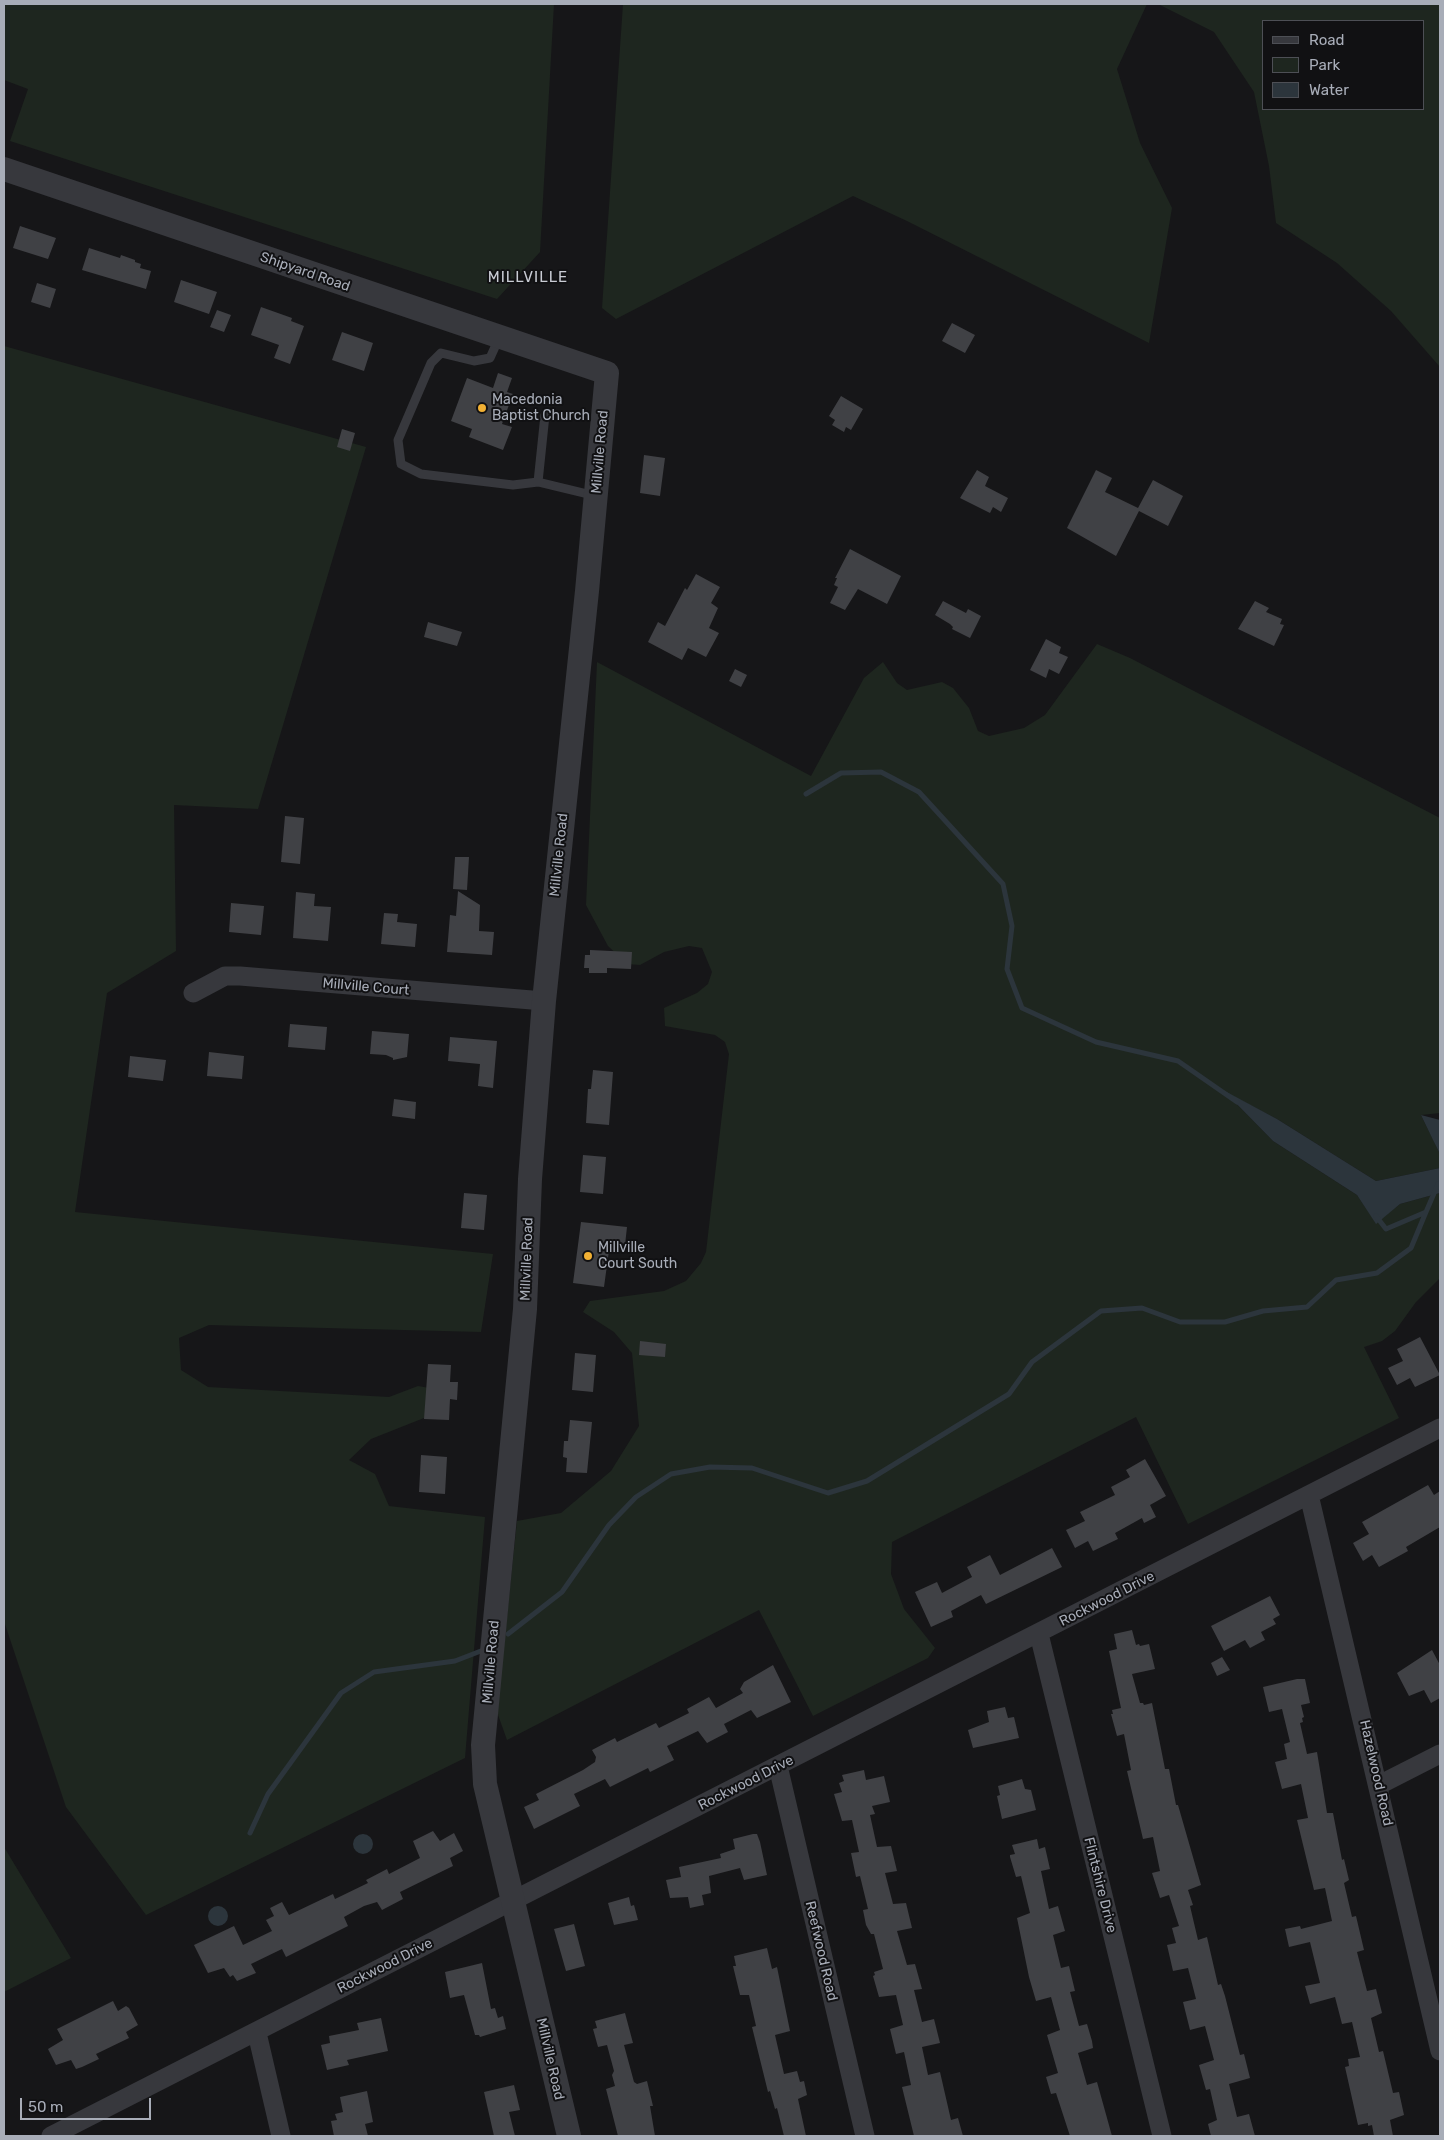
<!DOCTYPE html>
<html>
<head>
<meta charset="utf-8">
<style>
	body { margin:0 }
	#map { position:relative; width:1444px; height:2140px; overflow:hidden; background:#161618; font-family:Rubik,sans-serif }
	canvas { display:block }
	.frame { position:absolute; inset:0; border:5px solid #a8adb8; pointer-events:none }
	.legend { position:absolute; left:1262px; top:20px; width:162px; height:90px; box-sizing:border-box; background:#111113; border:1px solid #4d4f55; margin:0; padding:6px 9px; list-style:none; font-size:15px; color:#a8adb8 }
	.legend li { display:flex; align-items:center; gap:10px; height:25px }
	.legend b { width:25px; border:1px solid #4d4f55 }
	.scale { position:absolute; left:20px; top:2098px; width:131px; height:22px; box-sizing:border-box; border:2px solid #a8adb8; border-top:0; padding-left:6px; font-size:15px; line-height:18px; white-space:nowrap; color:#a8adb8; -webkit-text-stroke:4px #111113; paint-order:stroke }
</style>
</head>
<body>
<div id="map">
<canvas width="1444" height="2140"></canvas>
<div class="frame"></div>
<ul class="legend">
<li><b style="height:6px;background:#37383d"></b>Road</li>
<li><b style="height:14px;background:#1e261f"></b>Park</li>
<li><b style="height:14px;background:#2c353c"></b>Water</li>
</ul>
<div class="scale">50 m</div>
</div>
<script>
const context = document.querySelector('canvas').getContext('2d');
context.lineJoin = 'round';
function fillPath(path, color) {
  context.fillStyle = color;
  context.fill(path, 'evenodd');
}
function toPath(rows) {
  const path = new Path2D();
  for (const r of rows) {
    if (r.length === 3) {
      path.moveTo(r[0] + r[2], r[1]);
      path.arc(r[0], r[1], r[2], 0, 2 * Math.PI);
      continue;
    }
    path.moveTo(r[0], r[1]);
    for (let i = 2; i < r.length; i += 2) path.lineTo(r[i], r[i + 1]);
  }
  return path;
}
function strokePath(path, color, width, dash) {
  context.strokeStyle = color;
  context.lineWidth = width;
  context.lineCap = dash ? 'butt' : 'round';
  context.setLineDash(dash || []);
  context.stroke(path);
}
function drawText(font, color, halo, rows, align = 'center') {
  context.font = font + ' Rubik,sans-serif';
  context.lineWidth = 4;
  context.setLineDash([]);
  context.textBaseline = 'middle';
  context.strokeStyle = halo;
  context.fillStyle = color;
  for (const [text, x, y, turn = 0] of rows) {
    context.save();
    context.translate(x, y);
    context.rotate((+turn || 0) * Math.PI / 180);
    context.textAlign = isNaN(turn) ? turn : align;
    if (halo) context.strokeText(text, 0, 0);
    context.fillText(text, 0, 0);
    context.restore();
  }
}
fillPath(toPath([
	[4,4,554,4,540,252,497,299,10,141,28,89,4,80],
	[623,4,1147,4,1117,69,1140,143,1172,208,1149,343,907,221,853,196,616,319,602,308],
	[1158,4,1440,4,1440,367,1391,311,1337,263,1276,223,1269,166,1254,92,1214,32],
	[1263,21,1423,21,1423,109,1263,109],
	[4,346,366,447,258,809,174,805,176,951,107,993,75,1212,493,1254,481,1332,209,1325,179,1338,181,1370,208,1387,389,1397,418,1386,447,1391,429,1416,371,1439,349,1460,375,1474,389,1506,485,1517,465,1758,146,1915,66,1807,4,1621],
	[1097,644,1130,658,1440,818,1440,1113,1421,1115,1440,1154,1440,1168,1376,1181,1277,1119,1225,1092,1273,1141,1357,1195,1376,1223,1400,1204,1440,1193,1440,1278,1416,1302,1395,1331,1382,1341,1364,1347,1399,1418,1188,1524,1136,1417,892,1542,891,1574,904,1609,935,1648,928,1658,813,1716,759,1610,507,1740,497,1712,517,1521,561,1513,611,1471,639,1426,632,1353,614,1332,583,1312,590,1301,664,1291,686,1281,701,1263,706,1252,729,1054,725,1042,715,1035,665,1026,664,1008,697,993,708,984,712,972,702,948,689,946,664,952,640,965,627,964,608,946,586,905,597,662,811,776,864,678,883,662,897,683,907,690,942,682,953,688,969,708,978,731,989,736,1024,728,1045,715],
	[4,1847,71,1958,4,1992]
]), '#1e261f');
fillPath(toPath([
	[1223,1090,1277,1119,1376,1181,1440,1168,1440,1193,1400,1204,1376,1224,1357,1195,1273,1141],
	[1421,1115,1440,1120,1440,1154,1432,1138],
	[363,1844,10],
	[218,1916,10]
]), '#2c353c');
strokePath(toPath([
	[806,794,841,773,881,772,919,792,1003,884,1012,926,1007,969,1022,1008,1096,1042,1178,1061,1237,1102],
	[1376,1216,1386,1229,1426,1212,1438,1184,1440,1183],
	[508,1634,562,1592,609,1525,636,1497,671,1474,710,1467,752,1468,828,1493,867,1481,1009,1394,1032,1362,1101,1311,1142,1308,1180,1322,1225,1322,1263,1311,1307,1307,1336,1280,1377,1273,1411,1248,1426,1212],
	[250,1833,268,1794,341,1693,374,1672,455,1661,486,1649]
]), '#2c353c', 5);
fillPath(toPath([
	[20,226,56,238,48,259,13,248],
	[89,248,120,258,121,255,135,260,135,262,141,264,140,268,151,271,146,289,82,270],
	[181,280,217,292,209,314,174,302],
	[37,283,56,289,50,308,31,302],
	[261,307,292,318,291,321,304,326,290,364,274,358,279,345,251,335],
	[217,310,231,315,224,332,210,327],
	[952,323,975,335,965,353,942,341],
	[342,332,373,343,364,371,332,360],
	[498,373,512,378,507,392,513,394,502,424,512,427,503,450,469,437,472,429,451,421,467,378,493,388],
	[841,396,863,409,851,430,846,427,844,432,832,425,835,420,829,416],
	[342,429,355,433,350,451,337,447],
	[644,455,665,458,660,496,640,493],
	[977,470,989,477,985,486,1008,498,1001,512,993,507,990,513,960,498],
	[1096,470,1112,478,1105,492,1138,508,1153,480,1183,496,1168,526,1139,511,1116,556,1067,528],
	[850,549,901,576,887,604,858,589,845,610,830,603,838,587,834,585,837,578,835,578],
	[696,574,720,587,711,603,718,608,709,628,719,633,706,657,688,648,682,660,648,642,658,622,665,626,685,588,687,590],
	[943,601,966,613,968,609,981,616,970,638,952,629,953,627,950,624,935,615],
	[1255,601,1269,608,1266,612,1282,619,1280,624,1284,625,1274,646,1238,629],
	[428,622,462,632,457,646,424,637],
	[1046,639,1061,647,1059,653,1068,657,1059,674,1049,669,1046,678,1030,670],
	[735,669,747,675,741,687,729,681],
	[285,816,304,818,300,864,281,862],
	[455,857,469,857,467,890,453,889],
	[458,891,480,905,479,931,494,932,492,955,447,952,450,915,456,916],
	[296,892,315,894,314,906,331,907,328,941,293,938],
	[231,903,264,906,261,935,229,932],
	[384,913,398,914,397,922,417,924,415,947,381,944],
	[590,950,632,952,631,969,607,968,607,973,589,973,589,968,584,968,585,955,590,955],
	[290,1024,327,1027,325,1050,288,1047],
	[372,1031,409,1034,407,1057,393,1060,393,1058,386,1055,370,1054],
	[450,1037,497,1041,493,1088,478,1086,480,1064,448,1061],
	[209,1052,244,1056,242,1079,207,1076],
	[130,1056,166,1060,163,1081,128,1077],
	[593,1070,613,1072,609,1125,586,1123,588,1089,591,1089],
	[394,1099,416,1102,415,1119,392,1116],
	[583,1155,606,1157,603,1194,580,1192],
	[464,1193,487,1195,484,1230,461,1228],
	[581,1222,627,1227,625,1245,610,1243,604,1287,573,1283],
	[1420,1337,1440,1375,1415,1387,1410,1378,1397,1385,1388,1368,1403,1361,1397,1349],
	[640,1341,666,1344,665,1357,639,1355],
	[575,1353,596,1355,593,1392,572,1390],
	[428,1364,451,1365,450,1382,458,1382,457,1400,450,1399,449,1420,424,1419],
	[570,1420,592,1422,587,1473,566,1472,567,1458,563,1457,564,1441,568,1441],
	[421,1455,447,1457,445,1494,419,1492],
	[1145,1459,1166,1496,1150,1505,1156,1517,1144,1523,1142,1518,1115,1533,1118,1539,1093,1551,1088,1541,1075,1548,1066,1530,1085,1521,1080,1512,1115,1495,1111,1487,1130,1477,1126,1470],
	[1428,1485,1434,1495,1440,1491,1440,1527,1406,1547,1408,1551,1379,1567,1372,1555,1363,1561,1353,1543,1369,1534,1362,1522],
	[1052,1548,1062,1567,986,1604,981,1595,951,1611,953,1617,931,1627,915,1592,937,1582,942,1593,972,1577,967,1567,990,1555,1000,1575],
	[1270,1596,1280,1615,1273,1619,1276,1624,1261,1632,1265,1640,1250,1648,1245,1640,1224,1651,1211,1626],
	[1132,1630,1136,1645,1139,1644,1140,1646,1149,1644,1155,1669,1132,1674,1140,1703,1143,1703,1144,1705,1152,1703,1165,1769,1169,1769,1176,1805,1178,1805,1201,1885,1188,1890,1193,1905,1190,1906,1198,1940,1207,1937,1218,1985,1221,1984,1225,1996,1240,2055,1244,2054,1250,2078,1229,2084,1237,2117,1249,2114,1255,2136,1211,2136,1208,2124,1217,2120,1210,2089,1206,2090,1199,2065,1214,2060,1205,2026,1190,2030,1183,2002,1196,1999,1188,1968,1173,1971,1167,1945,1176,1943,1172,1928,1179,1926,1169,1895,1160,1898,1152,1873,1160,1871,1153,1837,1143,1839,1127,1771,1131,1770,1124,1734,1117,1736,1111,1714,1113,1714,1112,1710,1121,1708,1109,1651,1117,1649,1114,1634],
	[1432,1650,1440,1665,1440,1698,1431,1703,1424,1690,1409,1696,1397,1673],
	[1222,1657,1230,1670,1217,1676,1211,1663],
	[773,1665,791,1702,757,1718,751,1710,724,1724,728,1732,707,1743,698,1731,667,1746,674,1760,650,1772,648,1768,610,1787,605,1779,574,1794,580,1806,534,1829,524,1807,539,1800,536,1794,583,1770,595,1762,596,1757,592,1750,615,1738,617,1742,656,1723,659,1728,689,1713,687,1709,709,1697,716,1708,743,1693,740,1689,744,1682],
	[1297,1679,1305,1679,1310,1703,1301,1705,1304,1717,1302,1718,1303,1722,1300,1723,1307,1754,1317,1752,1327,1813,1333,1813,1342,1860,1344,1859,1349,1880,1344,1883,1352,1917,1356,1916,1364,1950,1357,1952,1367,1991,1376,1989,1382,2013,1371,2018,1379,2052,1383,2051,1393,2093,1399,2092,1404,2115,1390,2120,1393,2136,1374,2136,1372,2125,1368,2126,1368,2123,1358,2125,1345,2067,1349,2066,1348,2059,1360,2057,1352,2022,1342,2024,1335,1997,1310,2004,1305,1986,1320,1983,1310,1942,1289,1947,1285,1929,1300,1926,1301,1929,1332,1921,1325,1888,1314,1890,1297,1820,1308,1818,1301,1784,1282,1789,1275,1762,1287,1759,1284,1744,1290,1742,1282,1709,1269,1712,1263,1687],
	[1005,1707,1008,1718,1014,1717,1019,1738,973,1748,968,1730,989,1722,987,1711],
	[864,1770,866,1780,884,1776,890,1802,872,1806,875,1814,870,1815,877,1847,891,1846,897,1871,885,1873,893,1904,906,1903,912,1928,897,1931,907,1965,915,1964,922,1989,914,1990,922,2022,934,2019,940,2043,922,2047,928,2075,940,2072,951,2120,958,2118,963,2136,914,2136,902,2087,911,2085,904,2052,896,2054,890,2029,903,2025,896,1995,879,1997,873,1976,875,1975,874,1972,883,1969,874,1934,871,1934,866,1925,863,1910,868,1909,860,1876,856,1877,851,1853,859,1852,852,1820,842,1821,834,1794,842,1792,839,1783,844,1781,842,1775],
	[1022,1779,1025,1789,1031,1790,1036,1810,1002,1819,997,1796,1000,1795,998,1786],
	[433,1831,440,1841,454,1833,463,1851,450,1858,453,1866,400,1892,403,1899,382,1910,377,1902,364,1906,344,1917,348,1926,286,1957,282,1949,251,1964,256,1973,237,1981,233,1975,230,1977,224,1968,208,1973,194,1945,234,1926,243,1945,272,1931,266,1920,274,1916,270,1908,282,1902,289,1915,333,1894,335,1899,368,1883,366,1880,387,1869,389,1874,420,1858,413,1841],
	[753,1834,757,1834,760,1842,767,1875,744,1880,740,1868,709,1876,711,1893,702,1895,704,1905,690,1908,688,1897,670,1898,666,1880,681,1877,679,1867,721,1858,720,1854,735,1849,733,1839],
	[1037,1839,1039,1849,1045,1847,1050,1869,1041,1871,1049,1909,1058,1906,1065,1931,1053,1935,1061,1968,1069,1966,1075,1991,1070,1992,1079,2026,1087,2024,1092,2041,1093,2048,1078,2053,1087,2085,1097,2082,1112,2136,1070,2136,1056,2093,1051,2094,1046,2077,1058,2073,1047,2035,1060,2030,1051,1997,1036,2001,1029,1977,1017,1918,1030,1913,1021,1876,1016,1877,1010,1857,1010,1855,1015,1854,1012,1845],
	[629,1897,631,1906,634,1905,638,1920,614,1925,608,1903],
	[574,1924,585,1966,566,1971,554,1929],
	[767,1948,772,1969,777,1967,790,2031,775,2035,784,2074,797,2071,800,2082,804,2081,807,2095,798,2099,806,2136,784,2136,777,2108,775,2109,770,2091,768,2092,752,2027,756,2026,749,1995,740,1995,733,1966,736,1966,734,1956],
	[482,1963,491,2009,495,2008,498,2018,503,2016,506,2029,480,2037,479,2035,475,2035,464,1995,450,1998,445,1972],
	[113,2001,118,2011,126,2006,129,2008,138,2025,126,2032,129,2038,96,2054,99,2059,82,2067,76,2069,71,2060,56,2065,48,2049,63,2040,57,2029],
	[625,2013,633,2043,624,2045,634,2082,637,2084,647,2081,653,2106,650,2106,655,2136,618,2136,606,2089,615,2086,612,2075,614,2071,607,2045,598,2047,593,2029,597,2028,595,2021],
	[381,2018,388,2051,347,2060,349,2065,327,2070,321,2045,330,2043,329,2036,359,2030,357,2023],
	[514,2085,520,2110,509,2112,515,2136,494,2136,484,2092],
	[367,2091,373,2122,365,2124,368,2136,334,2136,331,2121,337,2120,335,2114,343,2112,340,2097]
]), '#404145');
strokePath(toPath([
	[499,338,490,358,474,361,441,353,431,363,398,440,401,464,421,474,513,485,538,482,545,415],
	[538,482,596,496]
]), '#37383d', 9);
strokePath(toPath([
	[193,993,225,976,240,976,544,1001],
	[1309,1495,1440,2051],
	[1039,1634,1162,2136],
	[778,1766,865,2136],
	[1379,1785,1440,1754],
	[257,2033,281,2136],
	[51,2136,1440,1428]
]), '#37383d', 19);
strokePath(toPath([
	[4,169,607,373,587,591,544,1001,530,1179,525,1309,483,1745,485,1784,569,2136]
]), '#37383d', 24);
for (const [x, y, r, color] of [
	[482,408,5,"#f2b134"],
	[588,1256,5,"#f2b134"]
]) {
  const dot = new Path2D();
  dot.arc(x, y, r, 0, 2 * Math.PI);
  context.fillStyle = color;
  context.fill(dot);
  strokePath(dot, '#111113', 2);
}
drawText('14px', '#a8adb8', '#111113', [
	["Shipyard Road",305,272,19],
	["Millville Road",600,452,-85],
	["Millville Road",559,855,-84],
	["Millville Court",366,987,5],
	["Millville Road",527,1259,-88],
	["Rockwood Drive",1107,1599,-27],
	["Millville Road",491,1662,-85],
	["Hazelwood Road",1376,1773,77],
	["Rockwood Drive",746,1783,-27],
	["Flintshire Drive",1100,1885,76],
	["Reefwood Road",821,1951,77],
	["Rockwood Drive",385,1966,-27],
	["Millville Road",550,2059,77]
]);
drawText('14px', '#a8adb8', '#111113', [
	["Macedonia",492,400],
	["Baptist Church",492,416],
	["Millville",598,1248],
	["Court South",598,1264]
], 'left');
context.letterSpacing = '1px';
drawText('15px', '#c9ccd4', '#111113', [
	["MILLVILLE",528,278]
]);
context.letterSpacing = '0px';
</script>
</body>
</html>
